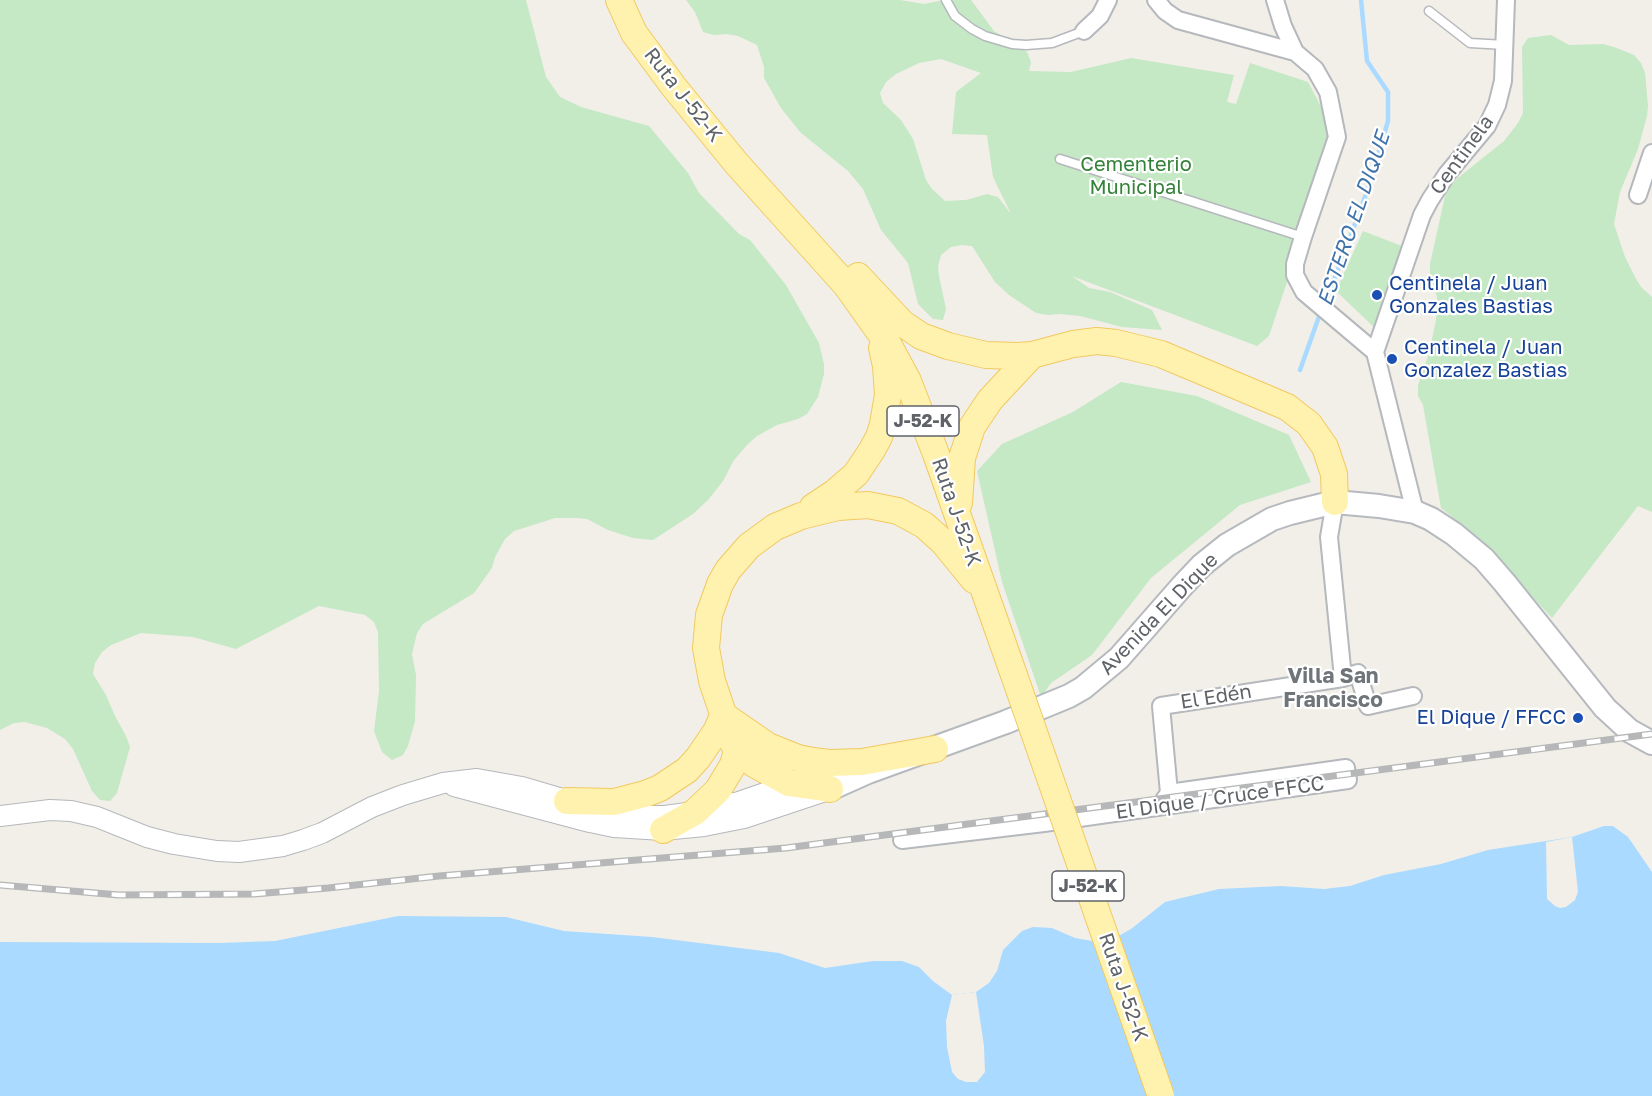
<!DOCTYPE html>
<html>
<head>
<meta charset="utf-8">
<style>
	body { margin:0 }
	canvas { display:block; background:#f1efe8 }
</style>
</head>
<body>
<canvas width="1652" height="1096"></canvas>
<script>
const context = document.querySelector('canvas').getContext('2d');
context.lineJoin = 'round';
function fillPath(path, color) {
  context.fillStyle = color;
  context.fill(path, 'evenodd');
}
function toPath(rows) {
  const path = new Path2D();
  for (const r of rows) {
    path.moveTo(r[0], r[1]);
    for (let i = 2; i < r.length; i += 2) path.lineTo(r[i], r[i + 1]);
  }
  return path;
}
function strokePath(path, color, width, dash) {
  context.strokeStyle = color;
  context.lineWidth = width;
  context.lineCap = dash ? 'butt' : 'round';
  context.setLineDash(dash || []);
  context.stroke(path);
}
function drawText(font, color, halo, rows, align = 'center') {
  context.font = font + ' "Golos Text",sans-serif';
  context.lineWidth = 4.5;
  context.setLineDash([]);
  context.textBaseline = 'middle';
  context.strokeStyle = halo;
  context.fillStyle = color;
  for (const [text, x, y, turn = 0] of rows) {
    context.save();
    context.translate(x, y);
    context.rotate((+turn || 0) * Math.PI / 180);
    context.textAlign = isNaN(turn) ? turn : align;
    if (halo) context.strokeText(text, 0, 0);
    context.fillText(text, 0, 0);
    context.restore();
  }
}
fillPath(toPath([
	[0,0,526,0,546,77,560,97,581,107,649,126,688,173,699,193,739,234,750,240,786,285,819,343,824,364,824,374,818,397,807,414,798,419,777,425,757,436,748,444,734,460,723,481,708,500,693,514,653,540,633,538,608,530,587,519,576,518,555,518,514,531,505,539,495,557,492,568,474,593,423,624,417,633,412,654,416,675,415,721,408,746,403,755,392,760,382,752,374,731,379,691,378,632,374,622,365,615,319,606,236,649,193,637,141,633,111,645,102,652,95,663,93,674,106,695,115,716,126,736,130,747,117,793,110,801,100,800,92,791,73,749,65,739,47,728,25,722,14,723,0,730],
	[686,0,900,0,924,4,944,0,971,0,994,31,1027,52,1031,62,1029,71,1071,72,1131,58,1234,75,1227,102,1236,104,1250,63,1308,82,1336,135,1269,336,1257,346,1072,276,1089,288,1110,292,1152,310,1162,330,1122,327,1080,316,1059,314,1048,315,1036,313,1009,295,995,282,972,246,962,245,951,247,941,255,938,266,939,276,946,309,943,320,933,319,918,304,908,263,881,230,863,189,848,171,800,132,781,108,764,78,764,67,757,45,738,36,726,34,714,35,703,32,695,12],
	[941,59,981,73,956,92,952,134,987,135,993,177,1011,214,998,197,987,194,966,200,945,201,932,189,926,180,913,139,901,120,883,103,880,93,886,82,896,74,919,63],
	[1551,35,1569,45,1603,44,1614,47,1634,55,1641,63,1645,73,1648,106,1647,116,1638,149,1620,192,1614,224,1625,257,1635,277,1641,287,1652,297,1652,512,1638,506,1552,618,1476,536,1441,508,1423,405,1418,396,1418,385,1429,353,1436,320,1437,297,1430,275,1430,264,1445,196,1451,185,1459,177,1504,141,1518,123,1523,113,1522,47,1528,38],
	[1363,231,1407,248,1379,332,1336,291],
	[1121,382,1197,396,1289,435,1311,482,1240,505,1151,578,1092,655,1051,683,1041,697,1002,582,977,471,1002,444,1073,412]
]), '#c5e8c5');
fillPath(toPath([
	[1604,826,1613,826,1628,837,1652,872,1652,1096,0,1096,0,942,219,943,275,941,398,916,506,917,564,931,652,937,779,953,825,968,873,961,902,961,919,967,933,981,952,995,976,992,989,983,997,971,1003,950,1022,931,1033,927,1052,928,1075,938,1098,942,1115,938,1131,929,1165,902,1219,889,1281,886,1324,889,1350,886,1384,875,1441,864,1488,850,1572,837]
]), '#aadaff');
fillPath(toPath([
	[1572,837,1578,892,1575,900,1566,907,1560,908,1555,906,1547,899,1546,842],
	[976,992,984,1046,985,1072,977,1082,966,1082,958,1079,952,1072,947,1047,946,1021,952,995]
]), '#f1efe8');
strokePath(toPath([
	[1325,304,1368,189,1388,121,1388,92,1367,61,1361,0],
	[1300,370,1321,311]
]), '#aadaff', 4.5);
const service = toPath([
	[946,0,955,16,972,29,985,36,1012,44,1026,45,1052,43,1084,31],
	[1429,11,1470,43,1505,45],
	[1060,159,1303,237]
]);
const minor = toPath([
	[1156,0,1165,11,1178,20,1295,52,1315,69,1328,92,1337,137,1303,237,1295,264,1295,275,1304,292,1375,352],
	[1275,0,1283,26,1295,52],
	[1084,31,1100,16,1108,0],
	[1638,195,1652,153],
	[1335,502,1329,537,1343,678],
	[1415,512,1375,352,1422,215,1430,200,1447,174,1487,126,1497,105,1503,81,1506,0],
	[1164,800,1169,793,1161,706,1343,678,1358,673,1368,706,1413,696],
	[902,840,1044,823,1348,780,1346,768,1169,793]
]);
const tertiary = toPath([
	[454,786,590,822,614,827,663,830,704,826,744,818,828,790],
	[0,816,50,810,71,811,97,817,147,837,174,844,217,851,239,852,283,846,303,840,322,833,372,807,403,795,443,783,477,779,522,787,607,812,636,816,665,816,695,812,739,802,797,782]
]);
const secondary = toPath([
	[830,789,868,772,1006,722,1069,696,1083,688,1119,658,1183,585,1202,565,1227,545,1272,519,1290,513,1335,502,1379,506,1415,512,1431,519,1454,534,1484,559,1504,582,1605,708,1630,731,1652,743]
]);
const primary = toPath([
	[619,0,634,33,674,87,737,164,846,285,888,344,908,381,936,454,1014,675],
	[858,276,902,323,921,336,948,346,986,355,1017,356,1032,355,1073,344,1097,341,1116,343,1161,354,1287,407,1309,424,1325,447,1334,474,1335,502],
	[959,503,962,458,972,427,990,400,1032,355],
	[813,507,834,493,856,474,872,450,879,437,883,424,888,395,886,366,882,348],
	[723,715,768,746,798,758,813,761,829,763,862,762,935,749],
	[830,789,789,783,754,764,738,751,733,743,712,681,706,648,709,615,720,584,728,570,749,546,775,527,801,516,838,507,868,505,898,511,924,525,943,542,974,580],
	[567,801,614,802,645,794,660,788,687,770,698,758,717,730,723,715],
	[663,830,695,812,718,790,733,765,741,735]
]);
strokePath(service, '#b5b8bc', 11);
strokePath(minor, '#b5b8bc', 20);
strokePath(tertiary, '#b5b8bc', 22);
strokePath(secondary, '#b6babf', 26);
strokePath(primary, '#f2c960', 28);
strokePath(service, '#fff', 8);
strokePath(minor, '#fff', 16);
strokePath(tertiary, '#fff', 20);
strokePath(secondary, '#fff', 22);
strokePath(primary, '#fff2af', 26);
const rail = toPath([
	[0,885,119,895,254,894,328,888,439,876,786,848,1652,734]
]);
strokePath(rail, '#b6b7b8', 7);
strokePath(rail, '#fff', 4.5, [14]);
const primaryBridge = toPath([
	[1014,675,1161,1096]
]);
strokePath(primaryBridge, '#f2c960', 28, []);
strokePath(primaryBridge, '#fff2af', 26);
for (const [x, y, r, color] of [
	[1377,295,6,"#1a4fb4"],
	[1392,359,6,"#1a4fb4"],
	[1578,718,6,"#1a4fb4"]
]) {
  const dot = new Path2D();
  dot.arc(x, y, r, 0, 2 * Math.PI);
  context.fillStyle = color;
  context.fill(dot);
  strokePath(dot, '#fff', 2);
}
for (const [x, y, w] of [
	[923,421,72],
	[1088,886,72]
]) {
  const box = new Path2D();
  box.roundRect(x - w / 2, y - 15, w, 30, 4.5);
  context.fillStyle = '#fff';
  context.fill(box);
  strokePath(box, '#5f6368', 1.5);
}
drawText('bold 18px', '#5f6368', null, [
	["J-52-K",923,421],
	["J-52-K",1088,886]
]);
drawText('20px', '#5f6368', '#fff', [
	["Ruta J-52-K",683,95,52],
	["Centinela",1462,155,-54],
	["Ruta J-52-K",956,512,71],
	["Avenida El Dique",1159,614,-46],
	["El Edén",1216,697,-9],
	["El Dique / Cruce FFCC",1220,798,-8],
	["Ruta J-52-K",1123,987,71]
]);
drawText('20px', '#348238', '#fff', [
	["Cementerio",1136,165],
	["Municipal",1136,188]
]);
drawText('20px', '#164399', '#fff', [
	["Centinela / Juan",1389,284],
	["Gonzales Bastias",1389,307],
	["Centinela / Juan",1404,348],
	["Gonzalez Bastias",1404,371],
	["El Dique / FFCC",1566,718,"right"]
], 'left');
drawText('italic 21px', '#4174aa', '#fff', [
	["ESTERO EL DIQUE",1354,219,-71]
]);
drawText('bold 21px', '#70757a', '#fff', [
	["Villa San",1333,676],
	["Francisco",1333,700]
]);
</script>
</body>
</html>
